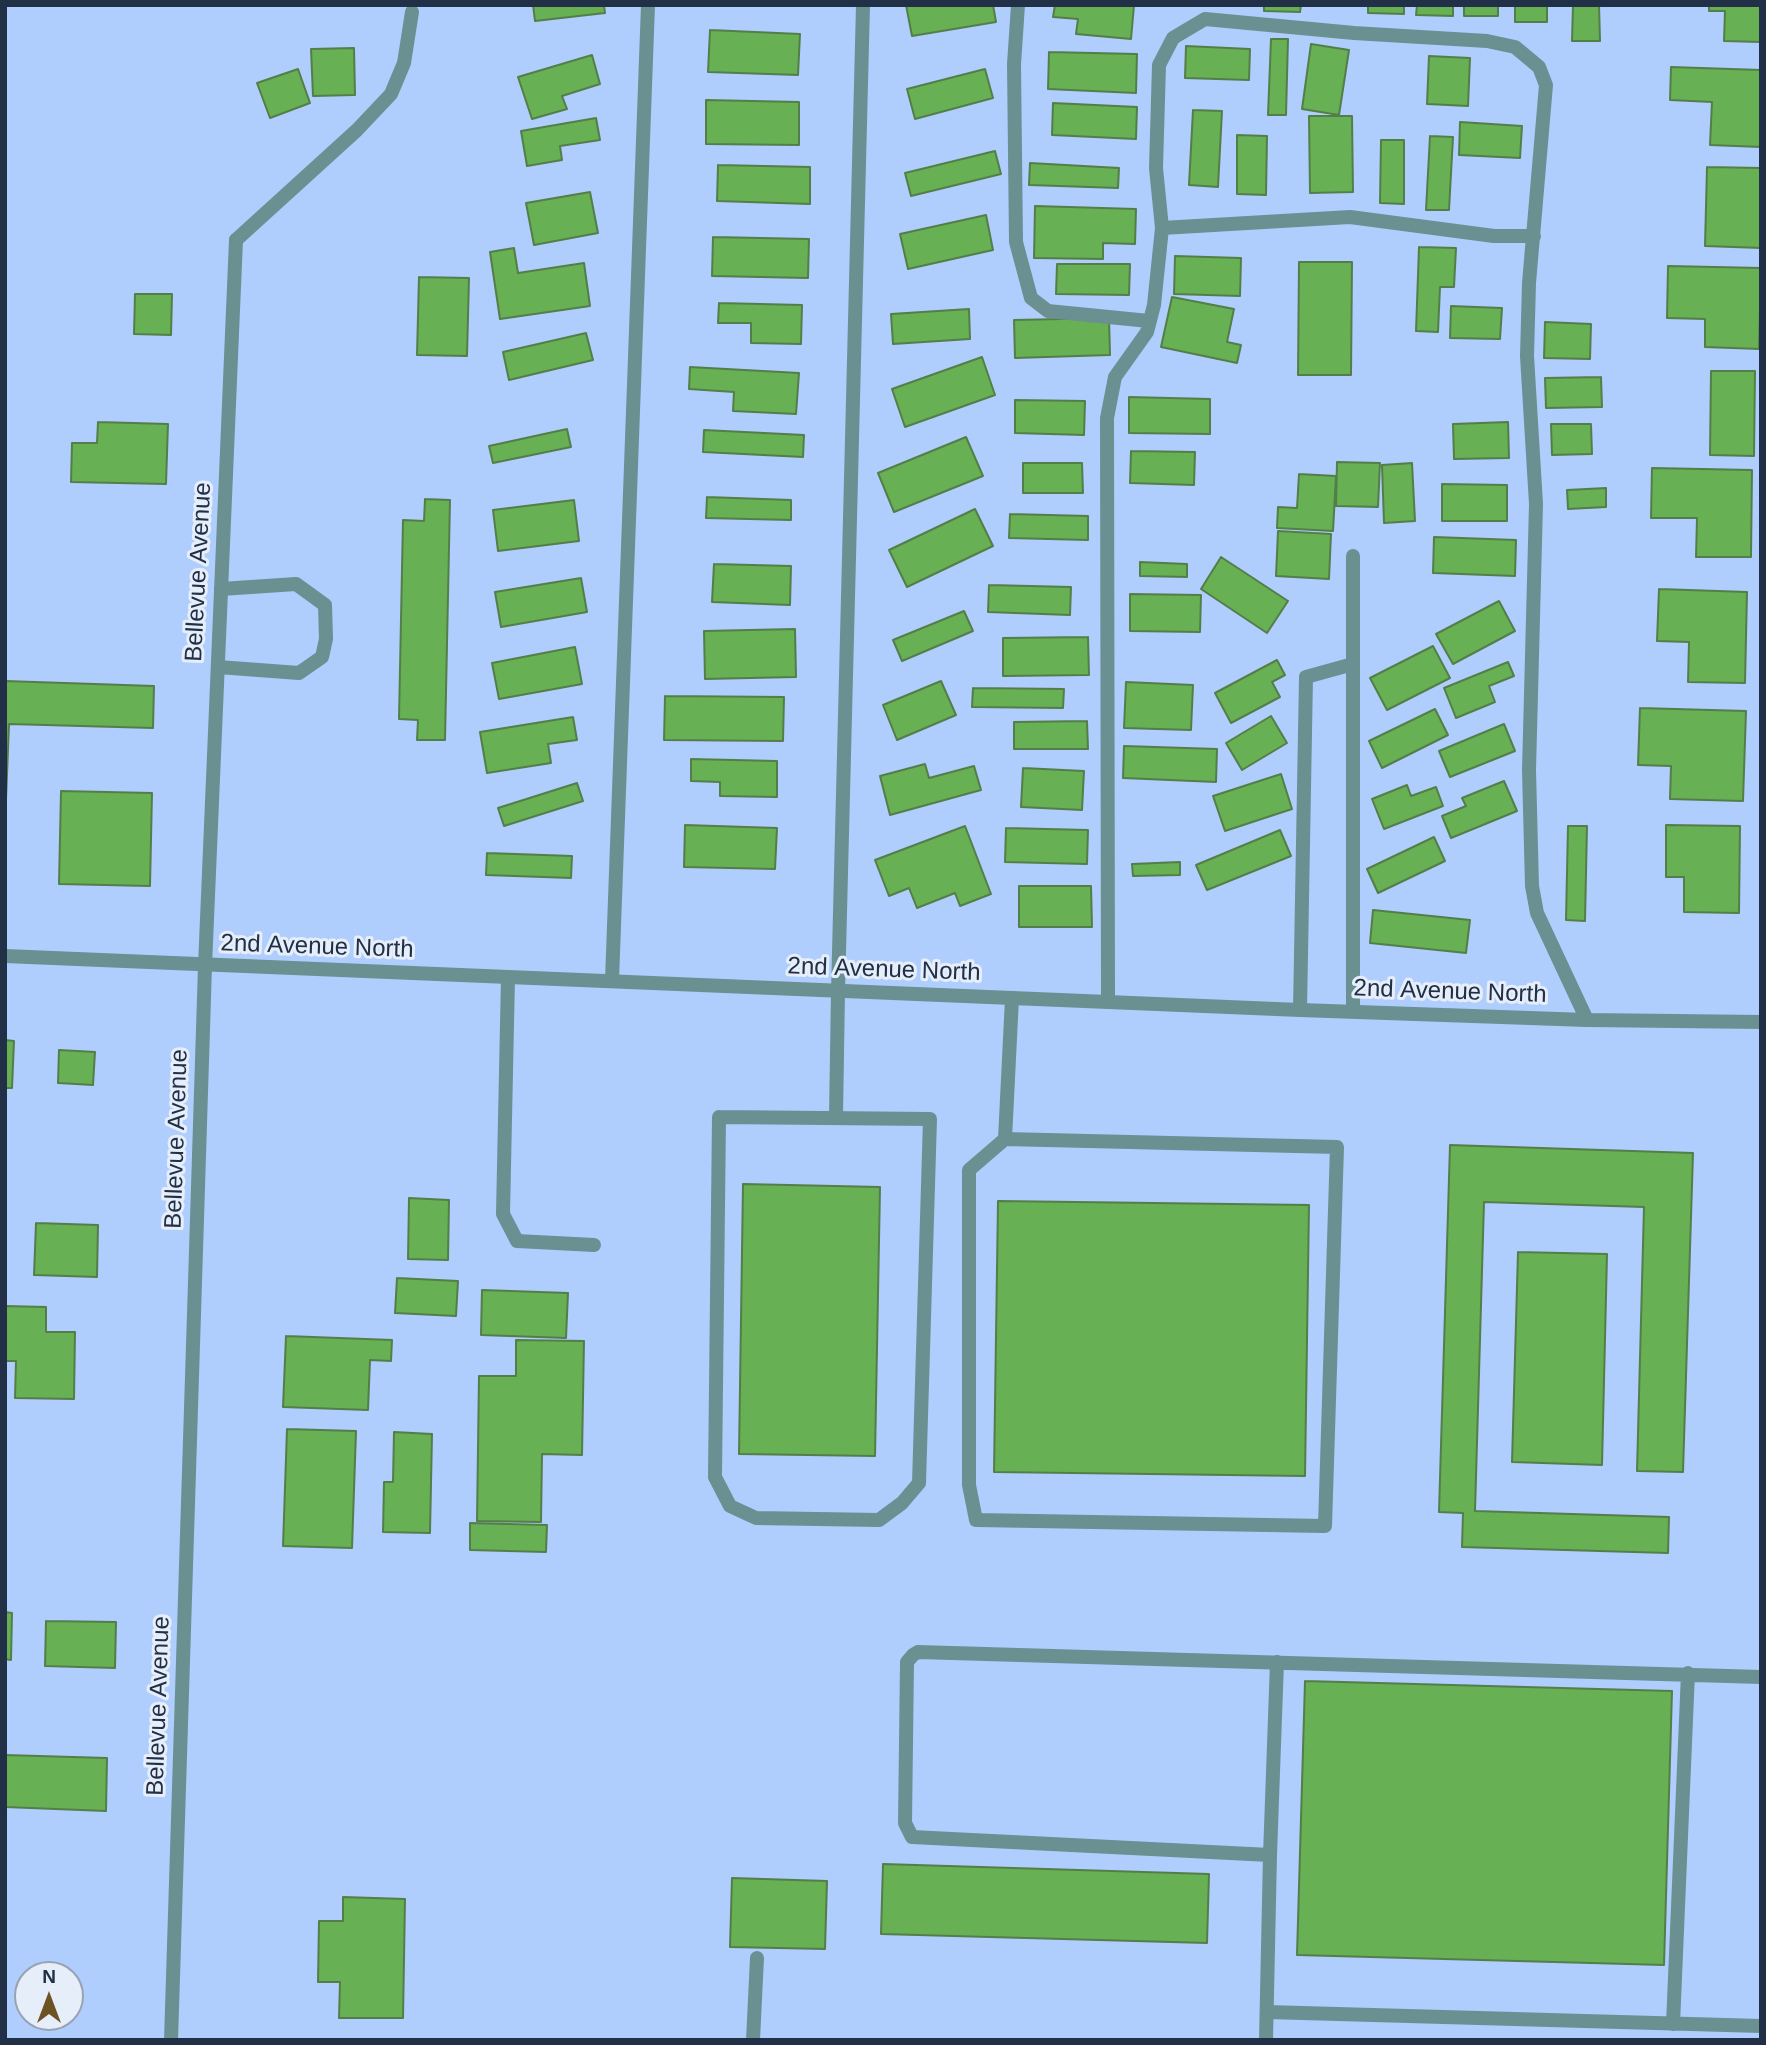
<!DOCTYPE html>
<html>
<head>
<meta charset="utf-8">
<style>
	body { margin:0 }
	#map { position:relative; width:1766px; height:2045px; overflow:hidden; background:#b0cefd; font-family:Helvetica,sans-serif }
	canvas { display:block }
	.frame { position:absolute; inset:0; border:7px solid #223047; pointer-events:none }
	.north { position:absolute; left:14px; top:1961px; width:70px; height:70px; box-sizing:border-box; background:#e6eefa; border:2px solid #98a2b2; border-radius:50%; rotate:0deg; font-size:19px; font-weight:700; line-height:28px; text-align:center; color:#223047 }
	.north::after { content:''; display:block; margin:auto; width:24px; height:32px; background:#6d5224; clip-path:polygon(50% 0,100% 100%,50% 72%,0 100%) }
</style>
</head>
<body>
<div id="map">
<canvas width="1766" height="2045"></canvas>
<div class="frame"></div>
<div class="north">N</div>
</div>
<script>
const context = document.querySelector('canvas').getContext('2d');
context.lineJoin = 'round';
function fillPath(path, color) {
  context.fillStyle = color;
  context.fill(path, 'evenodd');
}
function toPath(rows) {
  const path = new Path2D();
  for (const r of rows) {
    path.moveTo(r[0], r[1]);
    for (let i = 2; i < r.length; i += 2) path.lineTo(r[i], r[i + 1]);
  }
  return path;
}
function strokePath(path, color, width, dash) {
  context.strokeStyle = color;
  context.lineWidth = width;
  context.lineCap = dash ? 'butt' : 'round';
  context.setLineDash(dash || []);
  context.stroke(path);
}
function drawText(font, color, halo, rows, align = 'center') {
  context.font = font + ' Helvetica,sans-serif';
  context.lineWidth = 6;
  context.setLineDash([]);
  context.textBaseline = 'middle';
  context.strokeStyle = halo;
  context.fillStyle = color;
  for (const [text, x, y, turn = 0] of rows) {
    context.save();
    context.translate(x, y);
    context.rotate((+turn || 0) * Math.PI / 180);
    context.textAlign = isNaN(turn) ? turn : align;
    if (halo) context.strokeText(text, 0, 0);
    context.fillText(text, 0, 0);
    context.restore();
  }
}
const building = toPath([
	[533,5,604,5,605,13,535,21,533,5],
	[906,5,993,5,996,22,912,36,906,5],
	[1055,5,1134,5,1131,39,1076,34,1078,19,1053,17,1055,5],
	[1264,5,1301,5,1300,12,1264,11,1264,5],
	[1368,5,1404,5,1404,14,1368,13,1368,5],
	[1417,5,1453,5,1453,16,1416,15,1417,5],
	[1464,5,1498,5,1498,16,1464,16,1464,5],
	[1515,5,1547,5,1547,22,1515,22,1515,5],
	[1573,5,1599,5,1600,41,1572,41,1573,5],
	[1709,5,1761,5,1761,42,1724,41,1725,11,1709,11,1709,5],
	[710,30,800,34,798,75,708,72,710,30],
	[1271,39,1288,39,1286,115,1268,115,1271,39],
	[1311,44,1349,50,1339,115,1302,109,1311,44],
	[1186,46,1250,49,1249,80,1185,78,1186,46],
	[354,48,355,95,313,96,311,49,354,48],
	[1049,52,1137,54,1136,93,1048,89,1049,52],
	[592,55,600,84,562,96,567,109,532,119,518,77,592,55],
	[1429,56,1470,58,1468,106,1427,104,1429,56],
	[1671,67,1761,70,1761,147,1710,145,1712,102,1670,100,1671,67],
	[298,69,310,103,270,118,257,83,298,69],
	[985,69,993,98,915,119,907,89,985,69],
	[706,100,799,102,799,145,706,144,706,100],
	[1053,103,1137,107,1136,139,1052,135,1053,103],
	[1193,110,1222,111,1218,187,1189,185,1193,110],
	[1309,116,1352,116,1353,192,1310,193,1309,116],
	[596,118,600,140,560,146,562,160,527,166,521,131,596,118],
	[1460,122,1522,126,1520,158,1459,155,1460,122],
	[1237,135,1267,136,1266,195,1237,194,1237,135],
	[1430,136,1453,137,1449,210,1426,210,1430,136],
	[1381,140,1404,140,1404,204,1380,203,1381,140],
	[995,151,1001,174,911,196,905,173,995,151],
	[1030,163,1119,168,1118,188,1029,185,1030,163],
	[718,165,810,167,810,204,717,201,718,165],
	[1707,167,1761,168,1761,248,1705,246,1707,167],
	[590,192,598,233,534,245,526,203,590,192],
	[1035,206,1136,209,1135,244,1103,243,1103,259,1034,258,1035,206],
	[986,215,993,250,908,269,900,234,986,215],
	[713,237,809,239,808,278,712,276,713,237],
	[1419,247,1456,248,1454,287,1440,287,1438,332,1416,331,1419,247],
	[514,248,518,273,584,263,590,306,500,319,490,252,514,248],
	[1175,256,1241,258,1240,296,1174,294,1175,256],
	[1299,262,1352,262,1351,375,1298,375,1299,262],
	[1057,264,1130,264,1129,295,1056,294,1057,264],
	[1668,266,1761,268,1759,349,1705,347,1705,319,1667,318,1668,266],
	[419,277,469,278,467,356,417,355,419,277],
	[135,294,172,294,171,335,134,334,135,294],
	[1172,297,1234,309,1227,342,1241,345,1237,363,1161,347,1172,297],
	[719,303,802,305,801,344,751,343,751,323,718,323,719,303],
	[1451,306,1502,308,1500,339,1450,338,1451,306],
	[969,309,970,339,893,344,891,314,969,309],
	[1109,318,1110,355,1015,358,1014,320,1109,318],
	[1545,322,1591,324,1590,359,1544,358,1545,322],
	[586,333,593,360,509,380,503,352,586,333],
	[982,357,995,395,905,427,892,389,982,357],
	[690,367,799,373,796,414,733,411,734,392,689,389,690,367],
	[1711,371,1755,371,1754,456,1710,455,1711,371],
	[1601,377,1602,407,1546,408,1545,378,1601,377],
	[1129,397,1210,399,1210,434,1129,433,1129,397],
	[1015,400,1085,401,1084,435,1015,433,1015,400],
	[98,422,168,424,166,484,71,482,72,443,97,443,98,422],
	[1508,422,1509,458,1454,459,1453,424,1508,422],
	[1551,424,1591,424,1592,454,1552,455,1551,424],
	[567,429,571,447,493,463,489,446,567,429],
	[704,430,804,435,803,457,703,452,704,430],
	[966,437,983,476,894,512,878,473,966,437],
	[1131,451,1195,452,1194,485,1130,483,1131,451],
	[1337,462,1380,463,1378,507,1336,506,1337,462],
	[1023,463,1082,463,1083,493,1023,493,1023,463],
	[1412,463,1415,521,1384,523,1382,465,1412,463],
	[1652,468,1752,470,1751,557,1696,557,1697,518,1651,518,1652,468],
	[1299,474,1336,476,1333,531,1277,528,1278,507,1297,508,1299,474],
	[1442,484,1507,485,1507,521,1442,521,1442,484],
	[1606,488,1606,507,1568,509,1567,490,1606,488],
	[707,497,791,500,791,520,706,518,707,497],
	[425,499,450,500,445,740,417,740,418,720,399,719,403,520,424,521,425,499],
	[574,500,579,541,498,551,493,510,574,500],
	[975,509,993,546,907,587,889,550,975,509],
	[1010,514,1088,516,1088,540,1009,538,1010,514],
	[1278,531,1331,534,1329,579,1276,576,1278,531],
	[1434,537,1516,540,1515,576,1433,573,1434,537],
	[1221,557,1288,601,1267,633,1201,589,1221,557],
	[1140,562,1187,564,1187,577,1140,576,1140,562],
	[714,564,791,566,790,605,712,602,714,564],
	[581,578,587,612,501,627,495,592,581,578],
	[989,585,1071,587,1070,615,988,612,989,585],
	[1659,589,1747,592,1745,683,1688,682,1689,642,1657,641,1659,589],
	[1130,594,1201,595,1200,632,1130,631,1130,594],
	[1499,601,1515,631,1453,664,1436,634,1499,601],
	[964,611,973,631,902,661,893,640,964,611],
	[795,629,796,677,705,679,704,631,795,629],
	[1088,637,1089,675,1003,676,1003,638,1088,637],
	[1433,646,1450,678,1387,710,1370,678,1433,646],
	[575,647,582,684,499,699,492,663,575,647],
	[1277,660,1285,675,1272,682,1280,697,1231,723,1215,693,1277,660],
	[1508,662,1514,676,1489,686,1495,702,1456,718,1444,688,1508,662],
	[5,681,154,686,153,728,9,724,5,825,5,681],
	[941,681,956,715,897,740,883,705,941,681],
	[1126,682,1193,685,1191,730,1124,728,1126,682],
	[973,688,1064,689,1063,708,972,707,973,688],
	[665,696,784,697,783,741,664,740,665,696],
	[1640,708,1746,711,1743,801,1670,799,1671,766,1638,765,1640,708],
	[1435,709,1448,735,1382,768,1369,741,1435,709],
	[1271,716,1287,743,1242,770,1226,743,1271,716],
	[573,717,577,740,548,744,551,763,487,773,480,732,573,717],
	[1087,721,1088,749,1014,749,1014,722,1087,721],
	[1504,724,1515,751,1450,777,1439,751,1504,724],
	[1124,746,1217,749,1216,782,1123,778,1124,746],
	[691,759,777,761,777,797,720,796,720,782,691,781,691,759],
	[925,764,929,778,974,766,981,790,890,815,880,776,925,764],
	[1023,768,1084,771,1082,810,1021,807,1023,768],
	[1281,774,1292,809,1225,831,1213,796,1281,774],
	[1504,781,1517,811,1451,838,1442,816,1466,806,1462,798,1504,781],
	[577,783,583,801,504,826,498,808,577,783],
	[1407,785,1411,796,1436,787,1443,806,1384,829,1372,799,1407,785],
	[61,791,152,793,150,886,59,884,61,791],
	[685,825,777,828,775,869,684,867,685,825],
	[1666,825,1740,826,1739,913,1684,912,1684,877,1666,877,1666,825],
	[965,826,991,894,960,906,955,893,917,908,909,888,889,896,875,860,965,826],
	[1568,826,1587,826,1585,921,1566,920,1568,826],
	[1006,828,1088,830,1087,864,1005,862,1006,828],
	[1280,830,1291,856,1207,890,1196,865,1280,830],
	[1434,837,1445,861,1378,893,1367,869,1434,837],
	[487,853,572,856,571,878,486,875,487,853],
	[1180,862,1180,875,1133,876,1132,864,1180,862],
	[1019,886,1091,886,1092,927,1019,927,1019,886],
	[1373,910,1470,920,1466,953,1370,943,1373,910],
	[5,1040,14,1041,12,1088,5,1088,5,1040],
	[59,1050,95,1052,93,1085,58,1083,59,1050],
	[1450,1145,1693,1153,1683,1472,1637,1471,1644,1207,1484,1202,1475,1511,1669,1517,1668,1553,1462,1547,1463,1513,1439,1512,1450,1145],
	[743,1184,880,1187,875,1456,739,1454,743,1184],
	[409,1198,449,1200,448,1260,408,1259,409,1198],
	[998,1201,1309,1205,1305,1476,994,1472,998,1201],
	[36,1223,98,1225,97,1277,34,1275,36,1223],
	[1518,1252,1607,1254,1602,1465,1512,1462,1518,1252],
	[397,1278,458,1281,456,1316,395,1313,397,1278],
	[482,1290,568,1293,566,1338,481,1335,482,1290],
	[5,1306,46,1307,46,1332,75,1332,74,1399,15,1398,16,1361,5,1361,5,1306],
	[286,1336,392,1340,391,1361,370,1360,368,1410,283,1407,286,1336],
	[516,1340,584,1341,582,1455,542,1454,541,1522,477,1521,479,1376,516,1376,516,1340],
	[287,1429,356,1431,352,1548,283,1546,287,1429],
	[394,1432,432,1434,430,1533,383,1532,384,1482,393,1482,394,1432],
	[470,1523,547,1525,546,1552,470,1550,470,1523],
	[5,1612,12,1613,11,1660,5,1659,5,1612],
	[46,1621,116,1622,115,1668,45,1666,46,1621],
	[1305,1681,1672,1691,1664,1965,1297,1955,1305,1681],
	[5,1755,107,1758,106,1811,5,1807,5,1755],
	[883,1864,1209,1874,1207,1943,881,1934,883,1864],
	[732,1878,827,1881,825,1949,730,1947,732,1878],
	[343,1897,405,1899,403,2018,339,2018,340,1982,318,1982,319,1921,343,1921,343,1897]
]);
fillPath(building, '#67b053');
strokePath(building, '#547e49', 2);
strokePath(toPath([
	[1018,5,1014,64,1016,242,1031,298,1048,311,1149,321],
	[1162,228,1350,217,1494,236,1534,236],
	[236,240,357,130,391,94,404,63,412,12],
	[1353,556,1353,1011],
	[218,667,299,673,322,657,326,639,325,605,296,584,221,589],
	[508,977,503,1214,517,1241,594,1245],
	[1108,1002,1107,418,1115,377,1147,332,1154,305,1162,228,1156,168,1159,65,1173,38,1205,19,1354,33,1487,41,1515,47,1539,67,1546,85,1529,283,1527,356,1536,504,1529,770,1532,886,1537,913,1587,1020],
	[1300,1010,1306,677,1353,664],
	[719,1117,930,1119,919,1483,902,1503,879,1520,756,1518,730,1506,715,1477,719,1117],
	[836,1117,838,991],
	[1005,1139,969,1170,969,1485,976,1520,1325,1526,1337,1147,1005,1139,1012,998],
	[1270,1855,1277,1662],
	[1267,2012,1761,2026],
	[1673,2024,1688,1673],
	[753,2040,757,1958],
	[1266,2040,1270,1855,912,1837,905,1823,907,1662,913,1655,918,1652,1761,1677]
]), '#6b9092', 14);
strokePath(toPath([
	[612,980,648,5],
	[838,991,863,5],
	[171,2040,205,966,236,240]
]), '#6b9092', 14);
strokePath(toPath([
	[5,956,1300,1010,1587,1020,1761,1022]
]), '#6b9092', 14);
drawText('24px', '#223047', '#e6eefa', [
	["Bellevue Avenue",199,572,-87],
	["2nd Avenue North",317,947,2],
	["2nd Avenue North",884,970,2],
	["2nd Avenue North",1450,992,2],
	["Bellevue Avenue",177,1139,-88],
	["Bellevue Avenue",159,1706,-88]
]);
</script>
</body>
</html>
